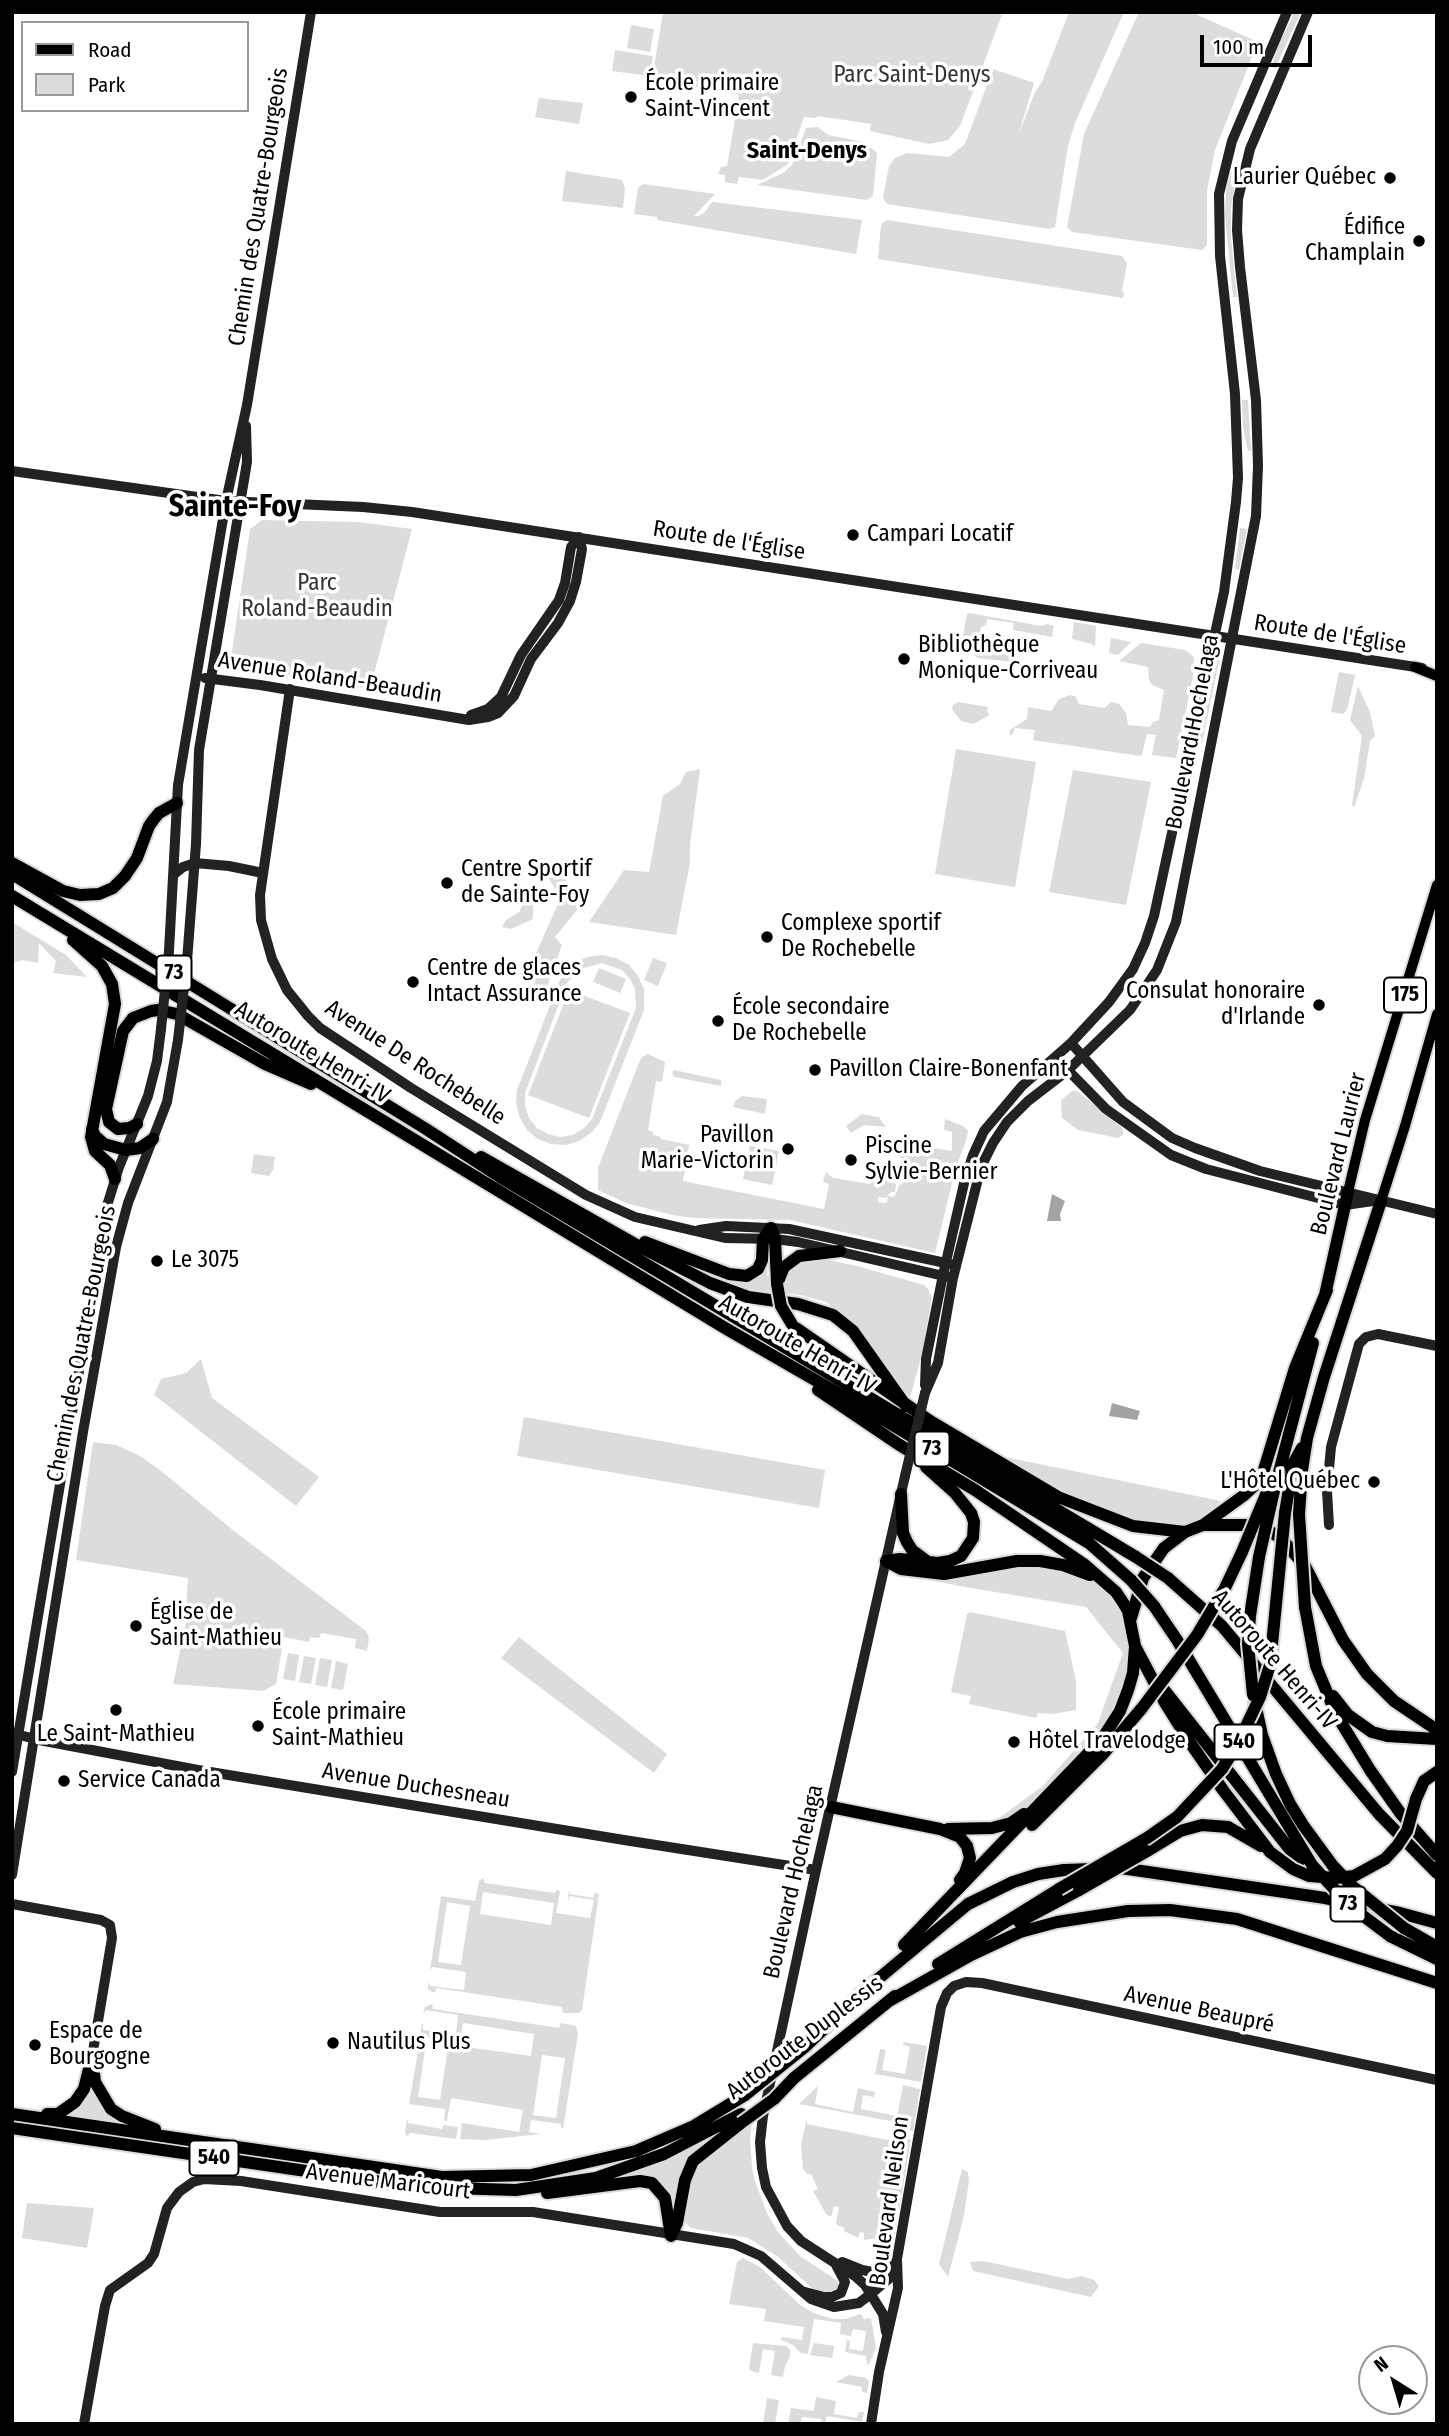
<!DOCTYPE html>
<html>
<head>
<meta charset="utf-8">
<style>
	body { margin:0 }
	#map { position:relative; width:1449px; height:2436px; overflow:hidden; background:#fff; font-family:"Fira Sans Condensed",sans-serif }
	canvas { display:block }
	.frame { position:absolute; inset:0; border:14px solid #000; pointer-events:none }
	.legend { position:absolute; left:21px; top:21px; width:228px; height:91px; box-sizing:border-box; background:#fff; border:2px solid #999; margin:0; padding:9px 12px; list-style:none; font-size:21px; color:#000 }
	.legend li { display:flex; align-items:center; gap:14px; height:35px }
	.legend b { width:35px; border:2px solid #999 }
	.north { position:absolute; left:1358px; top:2345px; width:70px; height:70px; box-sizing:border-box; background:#fff; border:2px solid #999; border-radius:50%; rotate:323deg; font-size:19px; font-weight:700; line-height:28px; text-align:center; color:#000 }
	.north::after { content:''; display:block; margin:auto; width:24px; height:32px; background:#000; clip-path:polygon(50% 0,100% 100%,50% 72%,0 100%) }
	.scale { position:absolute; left:1200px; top:35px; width:112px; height:32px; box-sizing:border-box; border:4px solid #000; border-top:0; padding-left:9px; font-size:21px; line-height:24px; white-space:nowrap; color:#000; -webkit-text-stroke:5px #fff; paint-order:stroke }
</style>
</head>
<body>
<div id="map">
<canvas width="1449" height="2436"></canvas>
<div class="frame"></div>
<ul class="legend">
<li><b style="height:9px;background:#000"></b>Road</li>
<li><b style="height:19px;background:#dcdcdc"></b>Park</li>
</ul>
<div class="north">N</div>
<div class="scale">100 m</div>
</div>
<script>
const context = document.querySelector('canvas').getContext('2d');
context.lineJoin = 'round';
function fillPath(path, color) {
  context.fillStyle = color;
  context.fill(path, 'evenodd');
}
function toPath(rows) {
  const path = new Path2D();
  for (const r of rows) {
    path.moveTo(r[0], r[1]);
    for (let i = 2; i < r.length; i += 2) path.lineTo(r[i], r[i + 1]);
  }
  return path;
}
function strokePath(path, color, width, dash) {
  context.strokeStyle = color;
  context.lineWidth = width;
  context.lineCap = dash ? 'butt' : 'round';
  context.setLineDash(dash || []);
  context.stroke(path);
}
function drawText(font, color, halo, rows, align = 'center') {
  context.font = font + ' "Fira Sans Condensed",sans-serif';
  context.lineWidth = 7;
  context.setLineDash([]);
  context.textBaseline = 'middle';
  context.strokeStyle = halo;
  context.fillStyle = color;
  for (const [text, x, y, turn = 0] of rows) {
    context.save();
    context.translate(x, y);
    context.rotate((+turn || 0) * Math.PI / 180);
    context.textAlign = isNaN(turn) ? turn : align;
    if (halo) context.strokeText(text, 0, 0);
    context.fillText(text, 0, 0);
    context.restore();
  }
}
fillPath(toPath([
	[663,12,1003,12,960,126,948,140,929,144,870,131,871,124,818,116,816,118,804,117,788,164,763,180,739,177,737,184,725,182,725,175,718,174,721,167,727,166,739,95,652,79],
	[1069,12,1124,12,1075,123,1068,146,1055,227,1050,229,887,204,883,198,889,166,895,158,907,153,949,157,965,144,993,69,1034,83,1018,136,1035,92,1042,82],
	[1139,12,1191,12,1258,42,1215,150,1207,191,1207,245,1202,250,1072,232,1067,227,1084,134],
	[1295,12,1301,12,1275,69,1272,67,1276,49],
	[631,25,654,29,650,52,627,48],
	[615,50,653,56,650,76,612,71],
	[539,98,583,103,579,124,535,117],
	[818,127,828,135,864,142,877,153,873,196,867,200,757,185,783,173,792,165,806,128],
	[1233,165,1238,166,1231,208,1231,238,1237,297,1233,297,1225,216,1226,188],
	[566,171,622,180,625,188,623,208,562,201],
	[643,184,715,194,694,216,699,216,705,212,712,202,862,220,856,254,657,220,657,217,634,214,638,188],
	[887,220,1122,256,1127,263,1122,291,1124,293,1123,298,878,259,881,224],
	[1242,400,1248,400,1251,451,1248,451,1243,427],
	[262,520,358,522,412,529,370,689,230,665,250,529],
	[1240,528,1247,529,1239,570,1235,568],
	[970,613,1041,626,1047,624,1054,626,1052,637,1013,630,1014,623,987,619,986,625,980,628,984,635,983,641,1007,645,1008,640,1016,642,1013,650,1021,663,978,658,966,649,962,641,967,614],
	[1074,622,1096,626,1095,647,1092,644,1072,639],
	[1111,638,1117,639,1131,642,1118,655,1109,653],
	[1141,643,1185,650,1193,656,1194,660,1193,676,1176,758,1152,755,1156,735,1147,734,1142,755,1140,756,1033,740,1035,730,1015,728,1012,735,1010,735,1010,730,1027,719,1028,707,1051,711,1059,699,1070,695,1075,696,1079,704,1104,708,1111,702,1119,704,1126,713,1128,725,1150,727,1153,722,1159,720,1164,690,1152,685,1149,680,1148,667,1119,661],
	[1215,656,1220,657,1202,743,1198,742],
	[1339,672,1355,675,1347,710,1343,714,1331,712],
	[1358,686,1370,712,1375,736,1370,741,1364,779,1354,807,1352,805,1362,736,1350,720],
	[958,702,988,707,987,712,990,715,973,724,961,721,952,709,953,705],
	[956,749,1036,762,1015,887,935,874],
	[700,769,690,844,690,863,676,935,589,922,624,870,649,872,663,796,680,784,686,772],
	[1073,770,1151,782,1126,905,1049,892],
	[531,856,556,862,573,892,577,910,555,937,562,945,544,996,533,991,536,975,533,960,558,904,556,890,548,877,536,871],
	[516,877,533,905,533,919,511,929,502,927,506,920,519,912,522,906,519,898,510,896],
	[12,922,66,955,87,977,53,973,56,961,39,943,38,963,22,960,12,963],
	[602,955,616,958,629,965,638,976,644,989,644,1010,600,1122,591,1133,579,1141,566,1145,551,1144,538,1139,527,1130,520,1118,516,1104,517,1090,560,980,574,963,587,957],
	[602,963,622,970,630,979,635,989,636,1008,592,1119,584,1128,573,1135,560,1137,548,1134,537,1128,529,1118,525,1106,525,1093,567,983,580,969],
	[653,958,667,963,658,986,644,980],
	[599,968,626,979,620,993,593,982],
	[569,990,630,1013,589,1118,528,1095],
	[648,1054,665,1062,662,1082,656,1081,648,1130,653,1132,653,1135,659,1136,661,1139,689,1145,683,1181,824,1209,829,1184,823,1182,826,1172,833,1178,870,1184,886,1173,890,1173,893,1174,891,1182,896,1184,895,1192,891,1192,886,1198,878,1197,878,1202,884,1203,887,1202,888,1196,893,1197,896,1194,899,1185,902,1184,908,1170,893,1144,900,1143,952,1151,952,1132,944,1130,945,1119,963,1126,968,1131,966,1141,956,1167,935,1253,790,1220,694,1218,672,1215,626,1203,598,1190,598,1168,638,1065,642,1057],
	[674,1070,721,1080,721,1086,674,1077,672,1073],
	[1072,1091,1077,1091,1099,1108,1123,1129,1123,1135,1118,1138,1078,1130,1062,1118,1061,1100],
	[742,1096,767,1099,765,1114,733,1107,735,1101],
	[862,1114,879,1117,886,1127,864,1125,851,1133,846,1126],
	[750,1146,779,1151,772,1185,743,1179],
	[254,1154,275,1157,273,1170,269,1176,251,1173],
	[814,1257,857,1266,924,1285,928,1289,932,1297,922,1354,910,1398,857,1325,826,1302,801,1295,746,1289,696,1272,697,1268,718,1276,747,1283,761,1272,768,1258,767,1276,785,1278,788,1272,799,1260],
	[201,1359,212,1398,319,1477,296,1506,154,1395,161,1379,186,1373],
	[524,1417,825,1470,819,1508,517,1456],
	[93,1442,116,1445,140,1456,160,1470,234,1531,366,1631,369,1638,367,1651,355,1648,356,1639,321,1633,319,1638,310,1637,309,1642,284,1637,276,1684,263,1691,173,1684,185,1627,188,1578,76,1560],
	[980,1452,1221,1501,1205,1517,1174,1531,1086,1508],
	[886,1561,926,1573,1017,1561,1084,1572,1116,1592,1135,1646,1120,1711,1026,1813,984,1829,1043,1786,1098,1723,1123,1653,1086,1607,959,1586,884,1570],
	[970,1612,1065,1631,1076,1681,1076,1710,1053,1714,1038,1713,1036,1718,969,1704,971,1696,951,1692,967,1614],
	[519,1637,667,1754,654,1773,501,1658],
	[288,1653,299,1655,295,1681,283,1679],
	[304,1656,316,1658,311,1684,299,1682],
	[320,1658,332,1660,327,1687,315,1685],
	[336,1661,348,1664,343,1690,331,1688],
	[483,1878,485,1883,555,1893,557,1889,560,1892,556,1913,590,1918,594,1900,570,1896,568,1901,569,1890,570,1894,593,1898,595,1893,599,1894,582,2010,579,2013,563,2013,562,2007,437,1988,434,1993,428,1989,428,1982,430,1986,464,1990,466,1972,432,1967,430,1971,441,1896,475,1901,479,1881],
	[483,1892,554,1903,551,1925,480,1914],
	[447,1902,470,1906,461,1965,438,1962],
	[432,2004,433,2009,559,2028,561,2023,576,2026,578,2034,563,2129,561,2128,561,2124,531,2120,529,2132,541,2134,484,2140,460,2139,462,2123,519,2132,523,2110,451,2098,447,2121,444,2121,445,2109,409,2104,418,2052,422,2049,425,2050,418,2097,440,2100,449,2041,427,2037,425,2047,418,2047,422,2024,423,2024,423,2030,456,2034,458,2015,426,2010,423,2014,425,2007],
	[463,2023,534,2034,531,2056,459,2046],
	[542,2055,565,2058,556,2118,533,2115],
	[904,2042,927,2046,921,2082,875,2074,880,2049,886,2050,882,2070,905,2074,910,2047,903,2045],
	[903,2085,920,2089,913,2131,901,2128,901,2123,799,2104,818,2086,815,2104,853,2112,858,2088,875,2092,874,2097,863,2095,861,2109,897,2116],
	[91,2086,103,2106,122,2121,121,2124,68,2117,68,2113],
	[407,2118,408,2123,442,2129,444,2125,458,2127,456,2139,410,2133,407,2137,405,2132],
	[807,2119,807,2124,898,2142,899,2137,911,2139,895,2235,864,2240,864,2233,860,2232,858,2238,844,2231,844,2227,838,2226,836,2223,839,2207,834,2206,831,2217,826,2214,813,2191,818,2189,811,2174,807,2174,803,2169,801,2144],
	[752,2120,750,2138,752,2166,755,2181,767,2213,777,2231,800,2256,838,2281,839,2288,835,2293,814,2290,777,2256,748,2238,691,2228,684,2221,682,2216,691,2170],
	[724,2130,700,2150,673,2220,673,2207,670,2195,658,2181,591,2185,665,2160],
	[962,2169,968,2172,969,2181,964,2215,948,2277,939,2264],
	[27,2203,94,2208,87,2248,22,2238],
	[743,2258,760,2267,799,2304,813,2313,833,2319,845,2319,861,2314,864,2319,871,2318,876,2348,869,2364,867,2365,866,2356,845,2352,847,2340,850,2341,849,2349,863,2351,866,2331,853,2329,851,2336,840,2334,841,2323,814,2319,808,2354,801,2353,793,2345,781,2340,782,2337,802,2340,804,2327,764,2321,766,2309,729,2304,737,2262],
	[983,2261,1068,2279,1082,2276,1094,2280,1099,2286,1091,2297,973,2271,970,2262],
	[753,2343,786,2346,790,2350,790,2357,785,2366,783,2377,771,2375,775,2351,763,2349,759,2373,749,2370],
	[814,2343,834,2346,832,2358,810,2355],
	[849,2375,866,2378,869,2382,867,2393,862,2392,862,2387,836,2382],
	[816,2397,836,2401,834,2414,857,2418,859,2412,864,2412,862,2422,827,2416,825,2424,821,2424,822,2419,802,2417,800,2424,788,2424,791,2408,814,2411],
	[767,2398,779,2400,775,2424,763,2424]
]), '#dcdcdc');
fillPath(toPath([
	[1052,1194,1065,1201,1060,1214,1061,1221,1047,1221],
	[1112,1403,1140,1411,1137,1420,1109,1416]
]), '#a3a3a3');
const primary = toPath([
	[1415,667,1437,676],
	[1348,1192,1365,1120,1437,885],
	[1381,1201,1405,1126,1437,1014]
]);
const highway = toPath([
	[12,863,63,891,80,895,99,894,113,888,125,876,137,858,149,826,154,819,159,813,177,803],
	[12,874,426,1129,500,1177,1136,1557],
	[12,896,725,1328,881,1418,1089,1543,1131,1580],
	[73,940,102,966,112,984,115,1004,91,1137,95,1151,110,1165,115,1179],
	[137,1124,129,1128,118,1129,109,1122,106,1109,123,1031,133,1018,151,1011,158,1010,177,1014,265,1064,311,1084],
	[92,1129,95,1136,104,1144,126,1150,140,1148,153,1139],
	[481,1157,642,1248,710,1283,748,1297,798,1304,833,1315,853,1331,906,1406],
	[771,1228,775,1239,777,1283],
	[645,1242,729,1274,747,1276,758,1269,762,1260,763,1239,771,1228],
	[777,1284,784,1267,799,1256,840,1251],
	[1325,1295,1348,1192],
	[793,1326,930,1421,1058,1497,1133,1526,1185,1532],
	[818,1390,898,1444,975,1490,1085,1565,1116,1592,1124,1604,1128,1611,1135,1646,1133,1673,1128,1690,1120,1711,1102,1739,904,1945],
	[901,1494,903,1533,907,1542,912,1550,928,1562],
	[1273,1495,1313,1343],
	[1285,1513,1293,1464,1302,1448],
	[1299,1514,1302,1470,1307,1438,1324,1377,1381,1201],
	[1203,1525,1249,1525,1269,1531,1281,1538,1305,1566,1343,1640,1367,1674,1394,1701,1437,1730],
	[886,1561,900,1559,938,1563,950,1561,961,1556,973,1538,974,1522,971,1513,955,1493,926,1467],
	[886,1561,901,1569,944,1574,1017,1561,1040,1561,1063,1565,1090,1575],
	[1168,1578,1222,1626,1379,1814,1437,1873],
	[1225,1588,1242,1552],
	[1154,1606,1177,1640,1312,1865],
	[1305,1607,1316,1666,1336,1714,1370,1770,1401,1814,1437,1855],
	[1250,1616,1259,1557],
	[1131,1618,1143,1578,1164,1548,1185,1532,1203,1525,1243,1496,1256,1484,1263,1473,1295,1368,1327,1290],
	[1136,1648,1164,1701,1189,1741,1223,1790,1270,1852],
	[1165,1691,1299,1861],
	[1333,1696,1348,1715,1372,1732,1387,1736,1437,1739],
	[1255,1703,1262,1735,1276,1774,1290,1804,1303,1825,1333,1866],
	[1416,1799,1424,1781,1437,1772],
	[831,1807,940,1829,960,1837,967,1846,970,1858,965,1873,960,1880],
	[1032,1825,1102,1755,1142,1708],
	[948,1829,992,1828,1011,1823,1024,1814],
	[1147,1851,1180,1831,1202,1825,1228,1827,1261,1846],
	[1019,1922,1079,1890],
	[1404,1928,1437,1947],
	[1390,1936,1437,1959],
	[938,1964,1059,1889],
	[866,1989,968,1904,1013,1882,1038,1874,1064,1870,1121,1868,1325,1898,1400,1913,1437,1923],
	[889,2001,971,1955,1020,1932,1057,1922,1128,1911,1170,1910,1237,1919,1437,1983],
	[806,2046,870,1985],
	[92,2057,95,2082,111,2109,122,2116,155,2129],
	[794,2078,895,1996],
	[12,2114,442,2177,531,2175,636,2151,694,2126,745,2095],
	[47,2114,58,2114,75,2102,84,2089,90,2065],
	[12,2128,416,2187,516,2190,596,2178,664,2154,741,2114],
	[547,2193,640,2181,652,2183,665,2198,671,2236],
	[671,2235,677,2223,685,2180,693,2161,741,2123]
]);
strokePath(primary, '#dbdbdb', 14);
strokePath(highway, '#dbdbdb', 16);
strokePath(toPath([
	[12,471,226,501,363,507,412,512,1422,668],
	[205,678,260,685,469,720,488,717,498,713,514,696,531,659,558,623,570,601,576,582,582,549,579,537],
	[290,689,260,895,261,920,272,959,287,990,308,1016,320,1028,411,1088,586,1195,635,1217,725,1238,775,1239,798,1242,948,1277],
	[471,715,488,709,501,697,521,655,559,600,565,583,571,547,579,537],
	[173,875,183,867,195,863,229,866,263,873],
	[169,951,178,785,226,501,247,405,311,12],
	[187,961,196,844,199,750,247,462,246,426],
	[1071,1043,1123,1102,1172,1138,1195,1148,1260,1171,1437,1214],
	[1055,1057,1106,1109,1171,1155,1206,1169,1345,1205,1373,1201],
	[699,1230,726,1226,789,1229,950,1264],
	[925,1385,926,1359,943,1275,965,1179,973,1155,984,1131,1022,1086,1071,1043,1109,1002,1133,969,1145,943,1154,916,1224,592,1236,502,1238,478,1235,394,1220,256,1219,194,1232,141,1287,12],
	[925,1393,938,1363,953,1278,981,1167,993,1143,1007,1122,1028,1101,1067,1071,1130,1010,1157,970,1176,922,1256,516,1258,466,1256,400,1240,267,1237,230,1238,199,1250,149,1308,12],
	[1329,1525,1327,1491,1331,1447,1359,1344,1366,1337,1378,1334,1437,1346],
	[12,1733,39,1740,198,1770,624,1840,816,1870],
	[12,1772,106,1209,119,1167,148,1096,157,1061,161,1029],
	[12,1875,83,1432,116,1247,128,1203,167,1102,178,1040],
	[12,1904,101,1920,110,1925,112,1938,92,2057],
	[842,2262,862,2270,878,2273,890,2268,895,2262],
	[805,2292,824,2297,832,2297,841,2293,845,2282,836,2265],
	[886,2332,883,2314,865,2285,855,2276,801,2241,787,2226,766,2187,762,2168,760,2142,763,2116,816,1870,905,1476],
	[84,2424,105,2306,110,2290,148,2263,154,2254,167,2208,179,2192,193,2182,204,2179,241,2181,440,2212,533,2212,734,2244,761,2256,811,2299,834,2307,859,2303,872,2293,891,2277,897,2259],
	[871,2424,879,2372,898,2288,897,2259,941,2007,947,1993,954,1986,966,1982,982,1983,1437,2080]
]), '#222', 10);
strokePath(primary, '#000', 10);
strokePath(highway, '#000', 12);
const highwayBridge = toPath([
	[777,1284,781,1306,793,1326],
	[1299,1514,1305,1607],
	[1242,1552,1267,1492],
	[1136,1557,1168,1578],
	[1259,1557,1273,1495],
	[1131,1580,1154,1606],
	[1250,1616,1248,1644,1253,1695],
	[1142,1708,1197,1635,1225,1588],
	[1270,1852,1293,1869,1309,1876,1336,1878,1354,1876,1385,1859,1397,1846,1407,1831,1416,1799],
	[1312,1865,1350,1906,1390,1936],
	[1333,1866,1352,1886,1404,1928],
	[1059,1889,1147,1838,1177,1817,1222,1769,1238,1743,1260,1697,1270,1665,1285,1513],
	[1079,1890,1147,1851],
	[745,2095,806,2046],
	[741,2123,774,2099,794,2078]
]);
strokePath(highwayBridge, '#dbdbdb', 16, []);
strokePath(toPath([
	[161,1029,169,951],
	[178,1040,187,961],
	[905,1476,925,1393]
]), '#222', 10);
strokePath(highwayBridge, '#000', 12);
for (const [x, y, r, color] of [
	[631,97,7,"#000"],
	[1390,178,7,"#000"],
	[1419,241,7,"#000"],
	[853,535,7,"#000"],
	[904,659,7,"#000"],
	[447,883,7,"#000"],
	[767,937,7,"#000"],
	[413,982,7,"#000"],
	[1319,1005,7,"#000"],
	[718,1021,7,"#000"],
	[815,1070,7,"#000"],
	[788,1149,7,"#000"],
	[851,1160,7,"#000"],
	[157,1261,7,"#000"],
	[1374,1482,7,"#000"],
	[136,1626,7,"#000"],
	[116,1710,7,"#000"],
	[258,1726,7,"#000"],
	[1014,1742,7,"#000"],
	[64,1781,7,"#000"],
	[333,2043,7,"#000"],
	[35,2045,7,"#000"]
]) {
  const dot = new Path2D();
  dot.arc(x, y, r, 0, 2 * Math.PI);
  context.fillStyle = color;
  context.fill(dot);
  strokePath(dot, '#fff', 2.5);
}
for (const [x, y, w] of [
	[174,973,35],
	[1405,995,42],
	[932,1449,35],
	[1239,1742,49],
	[1348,1904,35],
	[214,2158,49]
]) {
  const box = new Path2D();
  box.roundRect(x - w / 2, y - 17.5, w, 35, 5);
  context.fillStyle = '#fff';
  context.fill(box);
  strokePath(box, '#000', 2);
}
drawText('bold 21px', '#000', null, [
	["73",174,973],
	["175",1405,995],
	["73",932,1449],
	["540",1239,1742],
	["73",1348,1904],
	["540",214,2158]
]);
drawText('23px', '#333', '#fff', [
	["Parc Saint-Denys",912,76],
	["Parc",317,584],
	["Roland-Beaudin",317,610]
]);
drawText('23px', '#000', '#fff', [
	["École primaire",645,84],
	["Saint-Vincent",645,110],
	["Laurier Québec",1376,178,"right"],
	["Édifice",1405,228,"right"],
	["Champlain",1405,254,"right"],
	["Campari Locatif",867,535],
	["Bibliothèque",918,646],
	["Monique-Corriveau",918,672],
	["Centre Sportif",461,870],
	["de Sainte-Foy",461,896],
	["Complexe sportif",781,924],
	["De Rochebelle",781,950],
	["Centre de glaces",427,969],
	["Intact Assurance",427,995],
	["Consulat honoraire",1305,992,"right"],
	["d'Irlande",1305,1018,"right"],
	["École secondaire",732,1008],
	["De Rochebelle",732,1034],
	["Pavillon Claire-Bonenfant",829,1070],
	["Pavillon",774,1136,"right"],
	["Marie-Victorin",774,1162,"right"],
	["Piscine",865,1147],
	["Sylvie-Bernier",865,1173],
	["Le 3075",171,1261],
	["L'Hôtel Québec",1360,1482,"right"],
	["Église de",150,1613],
	["Saint-Mathieu",150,1639],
	["École primaire",272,1713],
	["Saint-Mathieu",272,1739],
	["Le Saint-Mathieu",116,1735,"center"],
	["Hôtel Travelodge",1028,1742],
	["Service Canada",78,1781],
	["Espace de",49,2032],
	["Bourgogne",49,2058],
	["Nautilus Plus",347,2043]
], 'left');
drawText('23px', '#000', '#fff', [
	["Chemin des Quatre-Bourgeois",259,207,-81],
	["Route de l'Église",729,541,9],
	["Route de l'Église",1330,635,9],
	["Avenue Roland-Beaudin",330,678,9],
	["Boulevard Hochelaga",1193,732,-79],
	["Autoroute Henri-IV",312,1053,31],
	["Avenue De Rochebelle",415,1063,33],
	["Boulevard Laurier",1339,1154,-76],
	["Chemin des Quatre-Bourgeois",82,1344,-79],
	["Autoroute Henri-IV",797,1345,30],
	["Autoroute Henri-IV",1274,1660,49],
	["Avenue Duchesneau",416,1786,9],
	["Boulevard Hochelaga",794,1882,-77],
	["Avenue Beaupré",1199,2010,12],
	["Autoroute Duplessis",805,2038,-37],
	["Avenue Maricourt",388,2182,7],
	["Boulevard Neilson",890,2201,-82]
]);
drawText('bold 24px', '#000', '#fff', [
	["Saint-Denys",807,151]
]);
drawText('bold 30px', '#000', '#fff', [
	["Sainte-Foy",235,508]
]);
</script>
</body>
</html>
